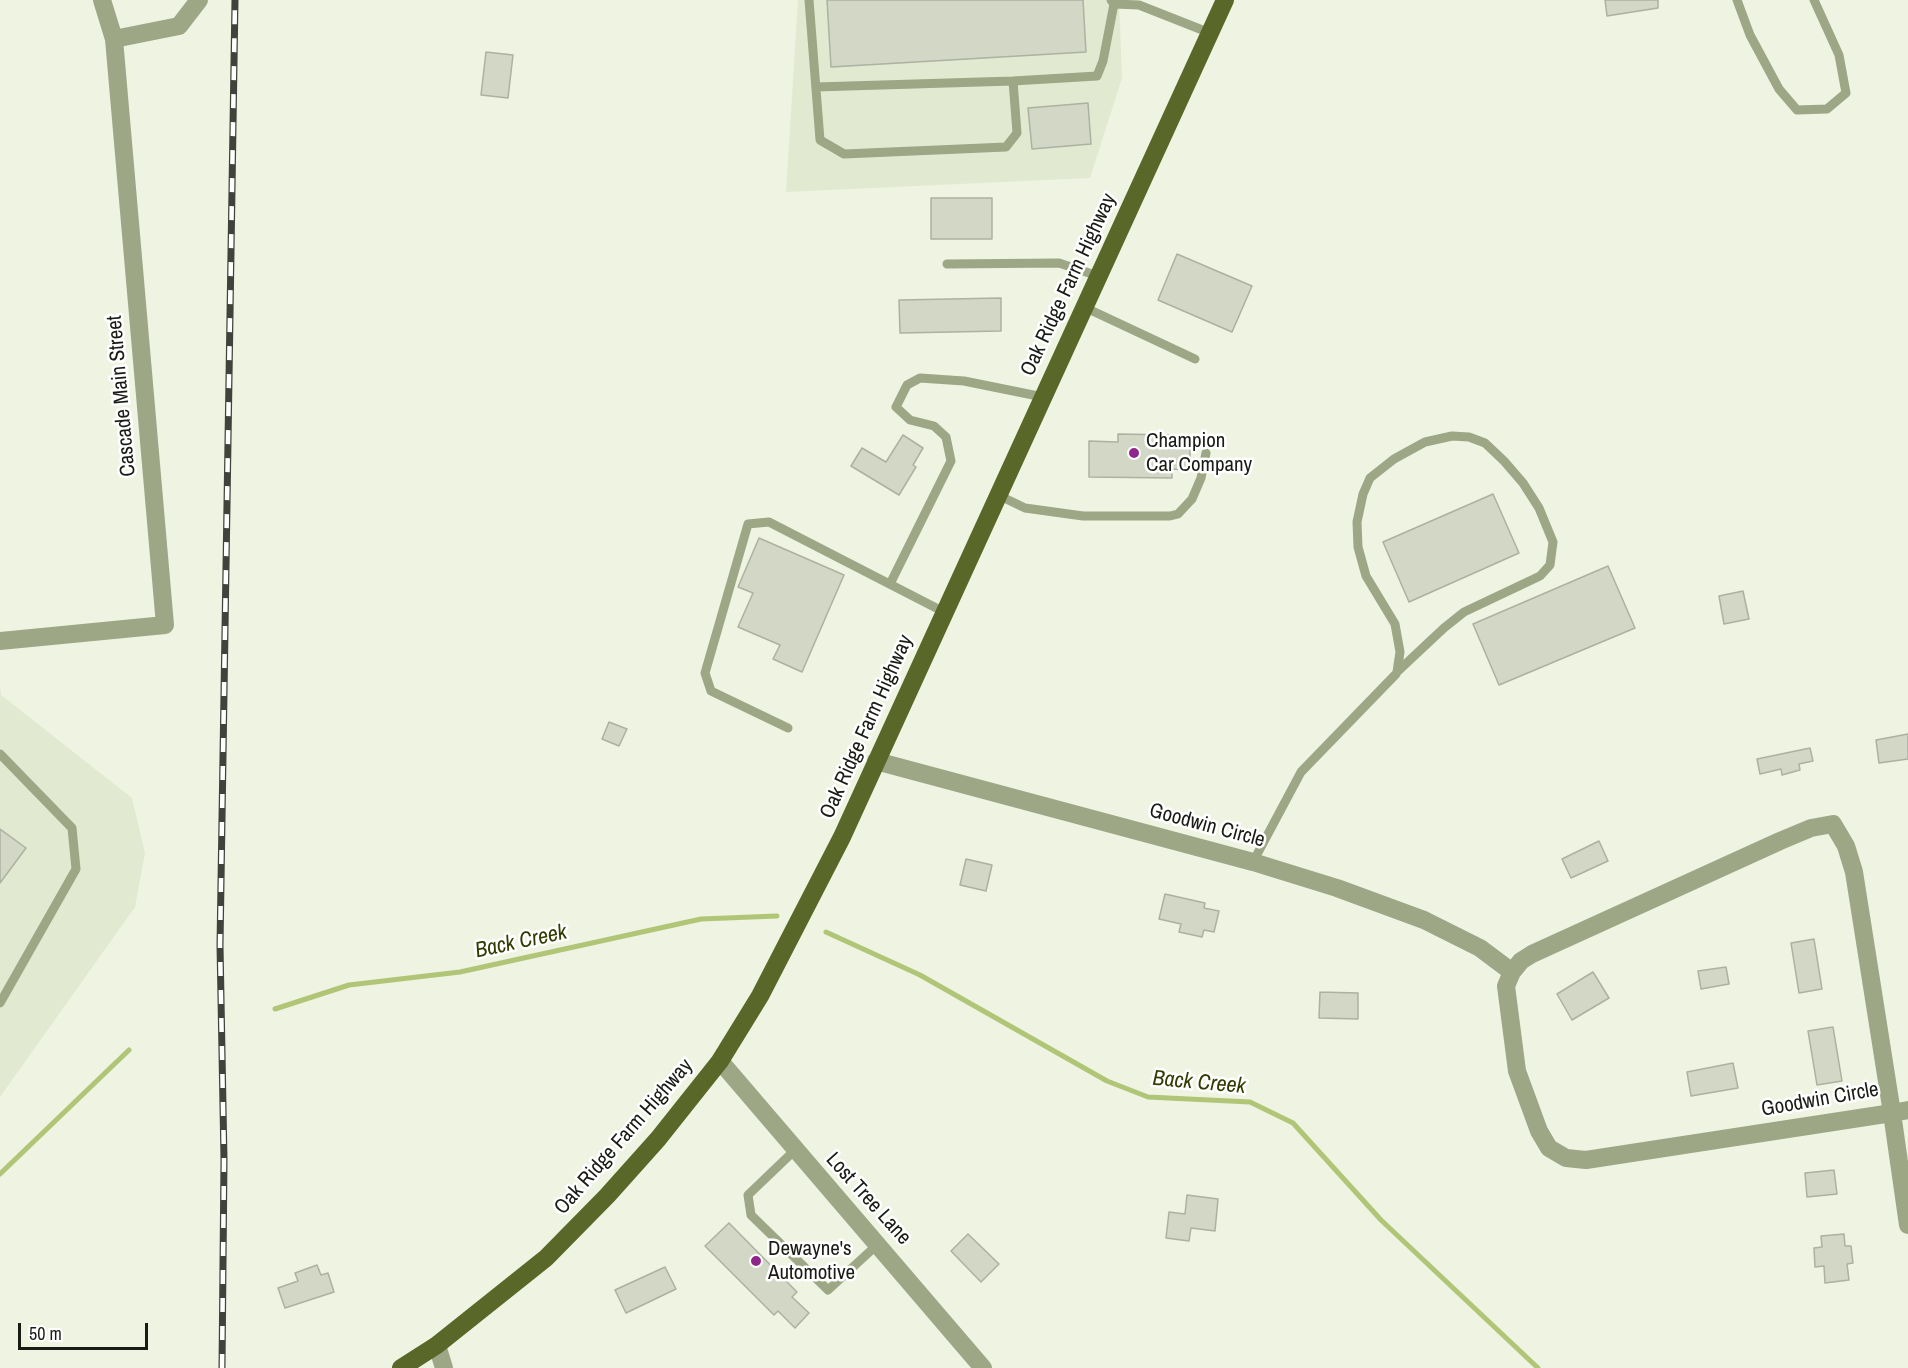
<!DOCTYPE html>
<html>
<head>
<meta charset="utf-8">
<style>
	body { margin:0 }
	#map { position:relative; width:1908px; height:1368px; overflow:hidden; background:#eef3e2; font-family:"Archivo Narrow",sans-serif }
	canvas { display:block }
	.scale { position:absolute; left:18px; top:1323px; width:130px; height:27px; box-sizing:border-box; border:3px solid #191b15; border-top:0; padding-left:8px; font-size:18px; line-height:21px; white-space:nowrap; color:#191b15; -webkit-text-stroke:4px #fff; paint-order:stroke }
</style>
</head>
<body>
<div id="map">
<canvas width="1908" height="1368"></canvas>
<div class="scale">50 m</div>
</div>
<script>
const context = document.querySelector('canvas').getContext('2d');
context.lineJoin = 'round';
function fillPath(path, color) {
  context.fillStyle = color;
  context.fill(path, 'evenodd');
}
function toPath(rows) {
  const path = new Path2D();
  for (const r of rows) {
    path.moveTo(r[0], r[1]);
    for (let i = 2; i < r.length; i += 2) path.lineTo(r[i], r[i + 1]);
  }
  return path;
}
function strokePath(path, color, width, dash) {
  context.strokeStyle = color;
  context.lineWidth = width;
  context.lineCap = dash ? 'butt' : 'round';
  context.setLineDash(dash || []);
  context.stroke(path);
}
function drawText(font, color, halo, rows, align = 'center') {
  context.font = font + ' "Archivo Narrow",sans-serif';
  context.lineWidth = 5;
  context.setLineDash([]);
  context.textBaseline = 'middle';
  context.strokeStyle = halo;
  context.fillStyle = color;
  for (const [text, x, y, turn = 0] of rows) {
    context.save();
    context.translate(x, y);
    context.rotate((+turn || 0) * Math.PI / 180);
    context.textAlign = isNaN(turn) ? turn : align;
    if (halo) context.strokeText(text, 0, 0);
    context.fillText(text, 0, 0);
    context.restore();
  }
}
fillPath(toPath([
	[798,0,1119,0,1122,78,1090,178,786,192],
	[0,686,1,695,132,798,145,853,135,907,0,1097]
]), '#e2e9d1');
strokePath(toPath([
	[826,932,920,975,1107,1081,1148,1097,1250,1102,1293,1123,1381,1220,1538,1368],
	[275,1009,349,985,460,972,701,919,777,916],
	[0,1174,129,1050]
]), '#b1c577', 5);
const building = toPath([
	[827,0,1083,0,1086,52,831,67,827,0],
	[1605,0,1658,0,1658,8,1607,16,1605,0],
	[486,52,513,55,508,98,481,95,486,52],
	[1088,103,1091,144,1032,149,1028,108,1088,103],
	[931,198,992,198,992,239,931,239,931,198],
	[1177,254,1252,286,1232,332,1158,300,1177,254],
	[1001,298,1001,331,900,333,899,300,1001,298],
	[1118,434,1173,435,1173,444,1190,444,1190,470,1172,469,1172,478,1089,477,1089,441,1118,442,1118,434],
	[903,435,923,448,913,465,916,467,899,495,851,466,862,448,886,462,903,435],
	[1493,494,1519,553,1409,602,1383,542,1493,494],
	[759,538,844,575,802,672,773,659,780,645,738,627,753,593,738,587,759,538],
	[1608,566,1635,628,1499,685,1473,624,1608,566],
	[1743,591,1749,619,1724,624,1719,596,1743,591],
	[609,722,627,729,619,746,602,739,609,722],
	[1908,734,1908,759,1879,763,1876,740,1908,734],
	[1810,748,1813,761,1799,764,1800,770,1782,775,1781,769,1760,774,1757,759,1810,748],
	[0,829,26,848,0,883,0,829],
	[1599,841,1608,861,1571,878,1562,859,1599,841],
	[966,859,992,865,986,891,960,885,966,859],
	[1165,894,1205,903,1204,908,1219,911,1214,932,1204,930,1202,937,1179,932,1181,924,1159,919,1165,894],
	[1814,939,1822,989,1799,993,1791,943,1814,939],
	[1726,967,1729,984,1701,989,1698,971,1726,967],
	[1593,972,1609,998,1572,1020,1557,994,1593,972],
	[1320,992,1358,993,1358,1019,1319,1018,1320,992],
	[1833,1027,1842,1081,1817,1085,1808,1031,1833,1027],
	[1733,1063,1738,1088,1691,1096,1687,1072,1733,1063],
	[1834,1170,1837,1194,1807,1197,1805,1173,1834,1170],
	[1187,1195,1218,1199,1215,1231,1191,1228,1189,1241,1166,1238,1169,1212,1185,1214,1187,1195],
	[729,1223,797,1292,792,1297,809,1313,795,1328,778,1311,774,1315,705,1246,729,1223],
	[968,1234,999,1264,981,1282,951,1251,968,1234],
	[1844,1234,1845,1246,1851,1246,1853,1263,1847,1264,1849,1280,1825,1283,1824,1266,1815,1267,1814,1248,1822,1247,1821,1236,1844,1234],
	[317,1265,321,1275,328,1273,334,1292,285,1308,278,1288,298,1281,295,1273,317,1265],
	[665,1267,676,1289,626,1313,615,1290,665,1267]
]);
fillPath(building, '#d2d7c6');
strokePath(building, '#acb1a1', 1.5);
strokePath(toPath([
	[809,0,820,140,844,154,1006,147,1017,133,1013,81,1097,76,1103,61,1114,4,1111,0],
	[1737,0,1750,35,1779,89,1797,110,1827,109,1846,93,1839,55,1814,0],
	[1114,4,1139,5,1210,33],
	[816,87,1013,81],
	[947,264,1059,263,1098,276],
	[1084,307,1195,359],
	[998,495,1025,508,1083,516,1170,516,1178,514,1192,499,1201,478,1206,453],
	[890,584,951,461,946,437,934,426,910,420,896,407,907,385,920,378,964,381,1043,397],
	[788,728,711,691,705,673,748,524,769,522,944,612],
	[0,754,72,828,76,869,0,1003],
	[1253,862,1301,772,1396,674,1397,672,1429,642,1444,628,1464,612,1540,576,1550,565,1553,542,1539,508,1523,483,1504,461,1485,443,1469,437,1452,436,1425,442,1394,459,1370,478,1363,494,1357,522,1358,547,1366,576,1395,624,1400,652,1397,672],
	[795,1150,748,1195,751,1215,828,1290,878,1244]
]), '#9da685', 9);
strokePath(toPath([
	[114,39,179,26,199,0],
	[0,641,165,625,114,39,102,0],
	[876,761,1253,862,1337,888,1424,920,1480,948,1512,972],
	[720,1061,983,1368],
	[1908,1110,1892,1113,1586,1160,1566,1158,1549,1148,1539,1131,1517,1071,1506,986,1512,972,1521,961,1532,954,1780,841,1811,828,1833,824,1846,846,1854,872,1892,1113,1908,1225],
	[437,1345,444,1368]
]), '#9da685', 18);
strokePath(toPath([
	[401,1368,437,1345,546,1258,607,1196,658,1139,720,1061,760,996,842,837,1225,0]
]), '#596728', 18);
const rail = toPath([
	[222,1368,224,1160,220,945,235,0]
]);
strokePath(rail, '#40433b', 7);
strokePath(rail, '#fff', 4.5, [14]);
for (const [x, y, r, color] of [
	[1134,453,6,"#90268a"],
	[756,1261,6,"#90268a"]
]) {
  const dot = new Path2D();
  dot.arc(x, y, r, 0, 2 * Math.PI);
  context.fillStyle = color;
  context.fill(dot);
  strokePath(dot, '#fff', 2);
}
drawText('21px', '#191b15', '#fff', [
	["Oak Ridge Farm Highway",1069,285,-65],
	["Cascade Main Street",122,396,-95],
	["Oak Ridge Farm Highway",867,727,-66],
	["Goodwin Circle",1207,826,15],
	["Goodwin Circle",1820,1100,-10],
	["Oak Ridge Farm Highway",624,1137,-49],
	["Lost Tree Lane",868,1199,48]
]);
drawText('21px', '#191b15', '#fff', [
	["Champion",1146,441],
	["Car Company",1146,465],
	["Dewayne's",768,1249],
	["Automotive",768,1273]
], 'left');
drawText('italic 22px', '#313c00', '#fff', [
	["Back Creek",521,942,-12],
	["Back Creek",1199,1083,5]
]);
</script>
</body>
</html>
